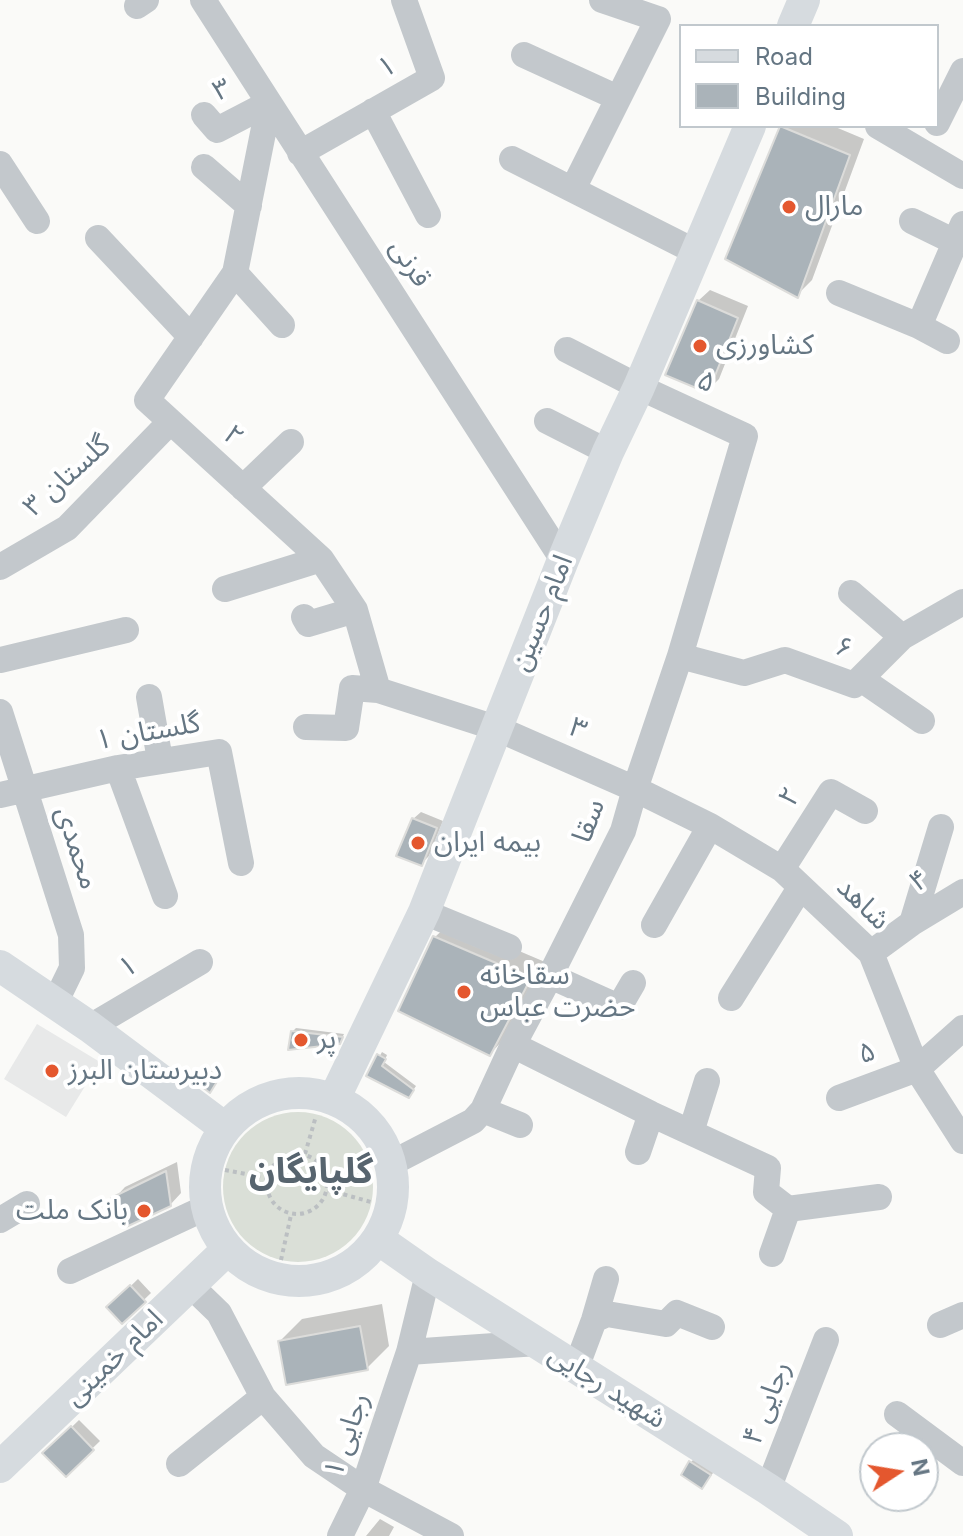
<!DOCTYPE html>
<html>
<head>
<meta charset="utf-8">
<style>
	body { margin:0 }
	#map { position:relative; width:963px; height:1536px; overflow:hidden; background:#fafaf8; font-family:Inter,sans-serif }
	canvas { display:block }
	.legend { position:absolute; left:679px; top:24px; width:260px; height:104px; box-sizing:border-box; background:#fff; border:2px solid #c1c8cd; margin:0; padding:10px 14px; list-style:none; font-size:24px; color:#657683 }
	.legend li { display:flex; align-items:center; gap:16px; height:40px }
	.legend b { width:40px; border:2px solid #c1c8cd }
	.north { position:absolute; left:859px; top:1432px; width:80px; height:80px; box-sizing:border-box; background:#fff; border:2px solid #c1c8cd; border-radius:50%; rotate:78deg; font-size:22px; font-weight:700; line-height:32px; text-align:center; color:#657683 }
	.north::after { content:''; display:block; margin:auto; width:28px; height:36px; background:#e4572e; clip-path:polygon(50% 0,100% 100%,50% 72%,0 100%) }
</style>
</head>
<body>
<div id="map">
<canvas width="963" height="1536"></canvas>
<ul class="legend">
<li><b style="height:10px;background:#d6dbdf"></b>Road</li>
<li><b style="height:22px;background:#aab3b9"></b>Building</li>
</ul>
<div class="north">N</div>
</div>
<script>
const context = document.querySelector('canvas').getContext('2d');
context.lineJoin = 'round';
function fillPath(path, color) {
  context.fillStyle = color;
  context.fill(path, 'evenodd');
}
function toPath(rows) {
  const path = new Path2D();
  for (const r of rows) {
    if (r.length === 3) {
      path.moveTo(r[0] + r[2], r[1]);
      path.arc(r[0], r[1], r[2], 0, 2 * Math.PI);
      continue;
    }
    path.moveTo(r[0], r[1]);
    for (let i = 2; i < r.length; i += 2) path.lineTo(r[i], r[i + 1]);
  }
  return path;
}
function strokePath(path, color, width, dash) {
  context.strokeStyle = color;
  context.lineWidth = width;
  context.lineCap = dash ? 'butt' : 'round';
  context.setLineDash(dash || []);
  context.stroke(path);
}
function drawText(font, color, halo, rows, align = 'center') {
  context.font = font + ' Inter,"Noto Sans Arabic",sans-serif';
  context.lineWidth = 8;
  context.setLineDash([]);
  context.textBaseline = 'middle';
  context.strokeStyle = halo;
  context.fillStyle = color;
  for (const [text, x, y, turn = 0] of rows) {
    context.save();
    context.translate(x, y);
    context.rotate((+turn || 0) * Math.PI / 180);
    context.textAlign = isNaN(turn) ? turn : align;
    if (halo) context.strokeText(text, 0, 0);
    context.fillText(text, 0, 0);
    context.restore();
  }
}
fillPath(toPath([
	[37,1024,100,1062,66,1117,4,1079]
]), '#e8e9e9');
fillPath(toPath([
	[298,1187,75]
]), '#dadfd7');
fillPath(toPath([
	[782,126,833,126,864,139,812,280,797,295,728,258],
	[710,290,748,306,719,379,707,391,698,301],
	[421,812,443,821,429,856,421,864,413,819],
	[451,922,545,962,505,1038,490,1054,435,937],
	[296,1028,344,1034,342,1038,293,1031],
	[382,1052,387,1055,384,1062,416,1086,412,1092,369,1075],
	[205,1067,219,1076,213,1087,202,1070],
	[177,1162,181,1193,170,1205,114,1199,125,1187],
	[138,1279,151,1293,122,1321,109,1307],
	[382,1304,389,1346,367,1368,280,1341,302,1319],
	[79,1420,100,1441,66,1474,45,1453],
	[698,1455,717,1467,709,1479,702,1487,690,1463],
	[380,1519,394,1527,389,1536,366,1536]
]), '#0003');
const building = toPath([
	[780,126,850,155,798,298,725,259,780,126],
	[697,300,738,318,708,393,665,375,697,300],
	[412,818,437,828,422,866,396,856,412,818],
	[433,936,531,978,490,1056,398,1011,433,936],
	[291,1031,343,1037,340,1044,288,1050,291,1031],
	[377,1054,386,1059,382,1066,414,1090,409,1098,366,1076,377,1054],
	[200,1069,218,1080,210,1093,193,1080,200,1069],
	[166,1171,171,1206,126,1227,111,1198,166,1171],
	[130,1285,146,1302,122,1324,106,1307,130,1285],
	[360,1326,368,1370,286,1385,278,1341,360,1326],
	[71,1426,94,1450,66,1477,42,1453,71,1426],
	[689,1461,711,1475,702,1489,681,1475,689,1461]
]);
fillPath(building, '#aab3b9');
strokePath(building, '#dcdcda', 2);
strokePath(toPath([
	[297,1184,30],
	[305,1154,316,1116],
	[225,1170,267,1178],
	[328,1190,371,1202],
	[281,1260,291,1215]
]), '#bbbfc2', 4, [4, 4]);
strokePath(toPath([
	[203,0,563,560],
	[137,6,146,0],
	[524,55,618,98],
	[269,103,235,273,147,400,321,559,355,610,378,690,496,728,635,789,710,826,782,869,871,953,917,1069,963,1141],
	[373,111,428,215],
	[204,115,217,130,269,103],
	[937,123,963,71],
	[878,126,963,176],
	[300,153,432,78,404,0],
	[512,159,696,252],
	[0,164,37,221],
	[204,167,249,206],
	[573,189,658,19,602,0],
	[912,221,955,242],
	[98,238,191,337],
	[235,273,282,325],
	[839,293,919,326,947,341],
	[919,326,963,224],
	[547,421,608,452],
	[243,488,291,442],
	[0,567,67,528,170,422],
	[225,589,321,559],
	[851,593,902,637],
	[304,617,308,624,355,610],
	[680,656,744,673,785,660,854,685,902,637,963,602],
	[0,660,126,630],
	[861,679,922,721],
	[149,697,160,760],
	[0,712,71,935,72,968,55,1003],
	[306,727,346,728,352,688,378,690],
	[118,768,165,896],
	[0,795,118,768,219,752,241,863],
	[782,869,831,792,865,811],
	[424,912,509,947],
	[912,923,941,827],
	[654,925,710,826],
	[871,953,912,923,963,892],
	[550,976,619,1007,633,983],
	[731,998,800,888],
	[90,1027,200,962],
	[513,1045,651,1114,768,1168,766,1192,788,1209,879,1197],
	[839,1098,917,1069,963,1028],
	[483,1110,520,1125],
	[691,1132,707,1081],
	[638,1152,651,1114],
	[390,1164,473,1121,483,1110,513,1045,550,976,623,831,635,789,680,656,745,436,639,387,567,350],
	[0,1220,27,1204],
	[772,1254,788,1209],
	[70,1271,207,1207],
	[190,1285,219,1313,263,1397,314,1456,363,1489,451,1536],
	[594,1320,607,1314,666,1324,677,1313,712,1327],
	[940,1325,963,1315],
	[409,1352,537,1343],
	[576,1368,594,1320,606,1279],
	[897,1414,963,1463],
	[179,1464,263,1397],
	[768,1489,826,1340],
	[340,1536,363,1489,409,1352,428,1274]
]), '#c3c8cc', 26);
strokePath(toPath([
	[793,26,804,0],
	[0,966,90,1027,225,1128],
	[299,1187,94],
	[334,1099,424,912,563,560,608,452,639,387,750,126],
	[378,1239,428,1274,768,1489,837,1536],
	[0,1467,228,1249]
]), '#d6dbdf', 32);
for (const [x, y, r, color] of [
	[789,207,8,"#e4572e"],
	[700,346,8,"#e4572e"],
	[418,843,8,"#e4572e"],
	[464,992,8,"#e4572e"],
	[301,1040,8,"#e4572e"],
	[52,1071,8,"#e4572e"],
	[144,1211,8,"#e4572e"]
]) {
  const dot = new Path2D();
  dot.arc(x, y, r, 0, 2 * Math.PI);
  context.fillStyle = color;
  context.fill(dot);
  strokePath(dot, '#fff', 3);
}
drawText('28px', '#657683', '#fff', [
	["۱",387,67,-29],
	["۳",222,90,-24],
	["قرنی",410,263,57],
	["۵",706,382,25],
	["۲",233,436,42],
	["گلستان ۳",67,476,-42],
	["امام حسین",542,613,-68],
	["۶",844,648,20],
	["۳",578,729,24],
	["گلستان ۱",148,732,-10],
	["۲",790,797,-57],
	["سقا",589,821,-69],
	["محمدی",77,848,72],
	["۴",919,881,-32],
	["شاهد",863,904,44],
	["۱",128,967,-31],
	["۵",867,1053,-20],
	["امام خمینی",114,1358,-44],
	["شهید رجایی",607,1387,32],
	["رجایی ۴",767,1403,-69],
	["رجایی ۱",347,1435,-71]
]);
drawText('28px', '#657683', '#fff', [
	["مارال",805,207],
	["کشاورزی",716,346],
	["بیمه ایران",434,843],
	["سقاخانه",480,976],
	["حضرت عباس",480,1008],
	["پر",317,1040],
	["دبیرستان البرز",68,1071],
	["بانک ملت",128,1211,"right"]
], 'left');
drawText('bold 36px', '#57646e', '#fff', [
	["گلپایگان",311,1172]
]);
</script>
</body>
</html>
